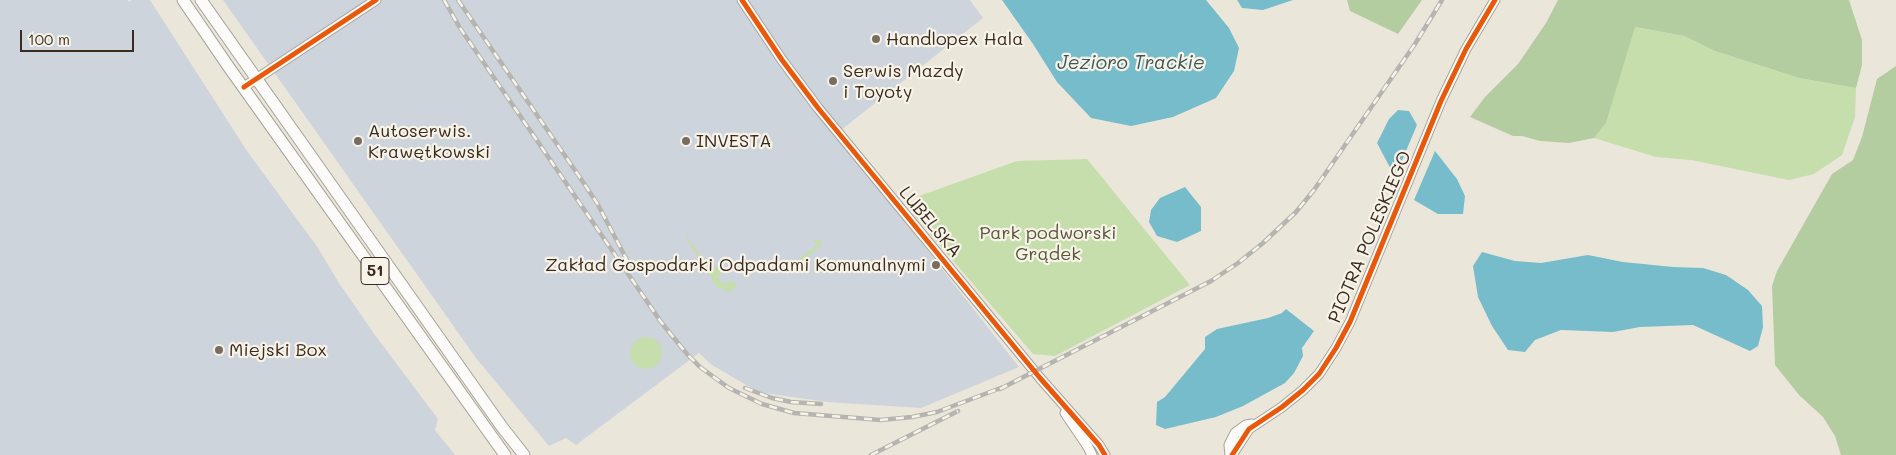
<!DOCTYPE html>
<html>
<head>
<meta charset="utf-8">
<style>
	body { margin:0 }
	#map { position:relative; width:1896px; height:455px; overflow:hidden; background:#ebe6da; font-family:Mali,sans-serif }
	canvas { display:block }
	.scale { position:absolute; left:20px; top:30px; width:114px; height:22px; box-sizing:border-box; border:2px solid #3b2a1e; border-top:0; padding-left:6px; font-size:15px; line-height:18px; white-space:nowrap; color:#3b2a1e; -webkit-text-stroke:4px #f7f3e8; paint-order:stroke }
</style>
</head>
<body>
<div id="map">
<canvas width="1896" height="455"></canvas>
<div class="scale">100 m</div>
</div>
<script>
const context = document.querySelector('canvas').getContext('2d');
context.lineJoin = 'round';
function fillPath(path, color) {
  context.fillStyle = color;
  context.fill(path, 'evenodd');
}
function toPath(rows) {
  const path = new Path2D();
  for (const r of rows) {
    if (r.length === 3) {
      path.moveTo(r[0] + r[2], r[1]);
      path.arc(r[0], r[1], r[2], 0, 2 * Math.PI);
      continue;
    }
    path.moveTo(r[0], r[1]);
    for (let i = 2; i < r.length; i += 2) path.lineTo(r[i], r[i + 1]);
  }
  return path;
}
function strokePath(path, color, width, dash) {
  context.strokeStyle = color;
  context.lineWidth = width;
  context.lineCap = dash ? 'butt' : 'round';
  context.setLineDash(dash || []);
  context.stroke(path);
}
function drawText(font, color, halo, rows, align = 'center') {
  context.font = font + ' Mali,sans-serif';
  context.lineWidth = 4.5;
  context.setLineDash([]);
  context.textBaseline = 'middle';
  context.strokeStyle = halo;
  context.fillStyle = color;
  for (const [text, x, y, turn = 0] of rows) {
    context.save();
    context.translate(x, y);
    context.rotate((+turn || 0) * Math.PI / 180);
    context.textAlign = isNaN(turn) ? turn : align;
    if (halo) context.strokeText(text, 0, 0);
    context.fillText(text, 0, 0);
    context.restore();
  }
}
fillPath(toPath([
	[0,0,128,0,129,2,132,0,150,0,247,151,318,248,339,283,375,335,438,419,435,430,455,455,0,455],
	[223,0,970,0,983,18,836,134,1019,367,921,408,827,402,764,393,753,389,712,365,699,353,576,445,566,438,549,446,476,358]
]), '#ced4dc');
fillPath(toPath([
	[1634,27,1684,36,1715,51,1799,78,1856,88,1855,117,1842,155,1814,174,1789,180,1691,160,1656,157,1594,138,1606,123],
	[1087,159,1190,285,1055,356,1033,354,913,214,919,196,1017,161],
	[692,230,686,236,712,270,719,265,724,271,717,276,723,284,731,281,736,284,737,286,730,292,717,287,686,238,686,235],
	[813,239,821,240,821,245,796,268,789,267,787,260,792,265,817,245],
	[646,353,16]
]), '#c6deac');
fillPath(toPath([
	[1347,0,1422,0,1398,34,1350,11],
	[1558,0,1849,0,1862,40,1862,65,1856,88,1799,78,1715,51,1684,36,1635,27,1606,123,1594,138,1569,143,1540,141,1522,136,1513,136,1470,117,1485,97,1518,64,1546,23],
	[1896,66,1896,455,1841,455,1835,436,1823,417,1799,395,1775,365,1772,286,1777,271,1832,174,1853,160,1862,137,1877,79]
]), '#b3cda1');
fillPath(toPath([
	[1002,0,1206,0,1229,28,1239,48,1234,71,1216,98,1173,117,1131,126,1091,118,1057,82,1033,44],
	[1237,0,1293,0,1263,10,1242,8],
	[1398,110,1409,111,1417,125,1395,177,1377,143,1389,119],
	[1435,151,1457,179,1465,196,1463,214,1438,214,1414,200],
	[1185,187,1201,207,1201,231,1177,242,1157,236,1149,222,1151,210,1160,198],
	[1482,252,1515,261,1541,263,1588,255,1623,262,1673,267,1703,268,1726,275,1748,290,1762,306,1763,327,1758,346,1750,351,1693,325,1640,327,1613,332,1561,330,1535,340,1525,352,1508,350,1492,326,1478,297,1473,266],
	[1286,309,1314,331,1302,348,1303,356,1294,373,1285,383,1243,406,1216,417,1165,429,1156,425,1157,402,1165,397,1205,349,1205,337,1217,329,1268,318,1282,313]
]), '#77bccb');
const minor = toPath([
	[742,0,782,60,818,108,1040,378,1099,445,1105,455],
	[244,87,376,0],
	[1065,413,1088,447,1092,455],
	[1230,455,1229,445,1235,433,1246,425,1252,424],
	[1232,455,1249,429,1282,407,1303,390,1319,374,1336,348,1350,322,1441,101,1466,49,1495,0]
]);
const major = toPath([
	[183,0,228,66,505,455],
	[201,0,502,427,524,455]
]);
strokePath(minor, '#a8a39b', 11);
strokePath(major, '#a8a39b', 13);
strokePath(minor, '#fcfbf9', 9);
strokePath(major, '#fcfbf9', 11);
const rail = toPath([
	[444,0,460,28,661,322,687,354,700,367,729,388,762,404,794,413,881,420,912,417,937,412,1006,386],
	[458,0,583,182,597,203,628,262],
	[745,388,772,398,791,402,821,404],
	[1000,389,1211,281,1238,263,1263,243,1296,212,1314,190,1415,44,1442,0],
	[871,455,958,411]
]);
strokePath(rail, '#b6b4b0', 4.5);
strokePath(rail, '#f7f3e8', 2.5, [8]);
strokePath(toPath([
	[742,0,782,60,818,108,1040,378,1099,445,1105,455],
	[244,87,376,0],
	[1232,455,1249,429,1282,407,1303,390,1319,374,1336,348,1350,322,1441,101,1466,49,1495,0]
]), '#e8590c', 5);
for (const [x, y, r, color] of [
	[876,39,5,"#796c60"],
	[833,81,5,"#796c60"],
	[358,141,5,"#796c60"],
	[686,141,5,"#796c60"],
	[936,265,5,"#796c60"],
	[219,350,5,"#796c60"]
]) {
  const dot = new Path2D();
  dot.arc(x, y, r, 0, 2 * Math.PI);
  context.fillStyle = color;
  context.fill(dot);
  strokePath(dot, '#f7f3e8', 2);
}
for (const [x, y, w] of [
	[375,271,28]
]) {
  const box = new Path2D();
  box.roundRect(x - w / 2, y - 13.5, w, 27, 4);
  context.fillStyle = '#f7f3e8';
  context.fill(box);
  strokePath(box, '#3b2a1e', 1);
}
drawText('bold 16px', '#3b2a1e', null, [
	["51",375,271]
]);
drawText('18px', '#3b2a1e', '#f7f3e8', [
	["Handlopex Hala",886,39],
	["Serwis Mazdy",843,71],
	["i Toyoty",843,92],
	["Autoserwis.",368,131],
	["Krawętkowski",368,152],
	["INVESTA",696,141],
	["Zakład Gospodarki Odpadami Komunalnymi",926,265,"right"],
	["Miejski Box",229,350]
], 'left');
drawText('18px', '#3b2a1e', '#f7f3e8', [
	["LUBELSKA",930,222,50],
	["PIOTRA POLESKIEGO",1370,237,-67]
]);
drawText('18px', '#565638', '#f7f3e8', [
	["Park podworski",1048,233],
	["Grądek",1048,254]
]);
drawText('italic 19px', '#3e5758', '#f7f3e8', [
	["Jezioro Trackie",1131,63]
]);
</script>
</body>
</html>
